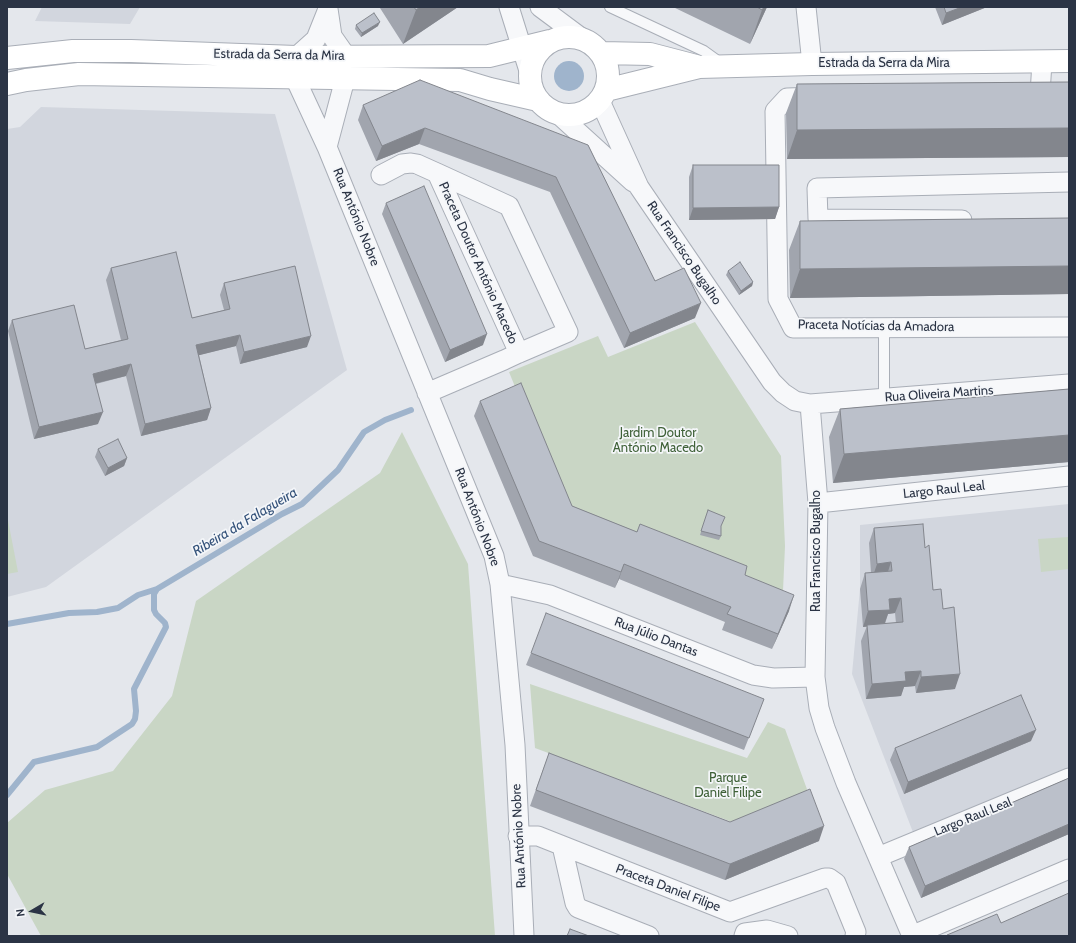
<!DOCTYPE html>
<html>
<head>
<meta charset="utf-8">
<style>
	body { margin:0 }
	#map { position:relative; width:1076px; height:943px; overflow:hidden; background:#e4e7ec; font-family:Cabin,sans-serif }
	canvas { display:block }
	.frame { position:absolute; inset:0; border:8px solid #2b3445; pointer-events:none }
	.north { position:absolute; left:12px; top:891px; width:40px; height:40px; -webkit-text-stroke:3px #f4f6f9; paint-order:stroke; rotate:261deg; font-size:11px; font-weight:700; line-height:16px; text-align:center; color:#2b3445 }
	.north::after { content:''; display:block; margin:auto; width:14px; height:18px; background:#2b3445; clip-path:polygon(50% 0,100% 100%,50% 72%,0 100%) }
</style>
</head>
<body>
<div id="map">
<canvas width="1076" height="943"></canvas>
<div class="frame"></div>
<div class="north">N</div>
</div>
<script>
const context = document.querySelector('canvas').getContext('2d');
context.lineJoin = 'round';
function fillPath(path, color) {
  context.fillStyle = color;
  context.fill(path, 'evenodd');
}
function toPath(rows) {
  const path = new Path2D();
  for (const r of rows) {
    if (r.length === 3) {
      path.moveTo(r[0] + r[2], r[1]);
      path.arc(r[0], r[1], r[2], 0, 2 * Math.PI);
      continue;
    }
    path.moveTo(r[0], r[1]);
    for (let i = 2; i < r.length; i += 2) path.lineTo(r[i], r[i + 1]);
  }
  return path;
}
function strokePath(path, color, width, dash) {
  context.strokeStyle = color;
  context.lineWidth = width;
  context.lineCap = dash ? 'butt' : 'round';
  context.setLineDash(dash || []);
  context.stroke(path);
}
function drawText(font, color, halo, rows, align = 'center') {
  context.font = font + ' Cabin,sans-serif';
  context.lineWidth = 3.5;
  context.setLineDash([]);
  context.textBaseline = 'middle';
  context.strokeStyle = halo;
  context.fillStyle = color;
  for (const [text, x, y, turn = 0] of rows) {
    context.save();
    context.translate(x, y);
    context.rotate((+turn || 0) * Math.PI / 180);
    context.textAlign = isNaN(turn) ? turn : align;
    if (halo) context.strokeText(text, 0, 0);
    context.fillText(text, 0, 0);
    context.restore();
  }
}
fillPath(toPath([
	[42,7,140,7,130,24,35,21],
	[41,107,275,114,347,370,46,587,7,597,7,129,20,127],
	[1069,504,1069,774,916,840,852,674,860,589,860,525]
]), '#d2d6de');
fillPath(toPath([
	[695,322,781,456,785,546,783,591,563,504,509,372,598,336,608,357],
	[402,432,468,564,495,936,41,936,7,874,7,823,45,790,113,771,172,696,196,601,380,473],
	[7,515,18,572,7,574],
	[1069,537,1069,569,1041,572,1038,539],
	[530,684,747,758,768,722,785,729,808,792,732,822,535,748]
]), '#c9d6c5');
fillPath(toPath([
	[569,76,15]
]), '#9fb4cc');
strokePath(toPath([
	[7,624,69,613,97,612,118,608,138,595,157,589],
	[7,795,34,762,97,747,132,724,135,719,136,711,134,689,166,627,165,623,156,614,154,610,154,594,157,589,282,514,302,504,338,470,364,432,385,420,411,410]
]), '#9fb4cc', 6);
const lane = toPath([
	[610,7,704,51,722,64],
	[884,327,884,398]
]);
const street = toPath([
	[509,7,530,74],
	[540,7,583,39],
	[806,7,812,64],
	[328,9,332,36,346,56],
	[296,57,316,39,328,9],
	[295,78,327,147,494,556,500,584,515,745,524,936],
	[1040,94,1042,62],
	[817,97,787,98,775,111,778,299,793,328,1069,327],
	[600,101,639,187,772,382,783,393,795,401,810,404,1069,384],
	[557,113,633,182],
	[327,147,345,79],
	[381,175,402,164,411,163,417,164,437,173],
	[962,220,818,219,817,188,1069,182],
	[427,393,504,360,519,353,568,332,509,206,437,173,519,353],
	[810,404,818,503,815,677,819,708,825,728,846,783,912,936],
	[818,503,1069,476],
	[500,584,550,595,753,675,773,678,815,677],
	[518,836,538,836,730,912,825,878,829,878,836,883,856,932,855,936],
	[562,846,575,903,578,908,649,936],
	[878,857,1069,778],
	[744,936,745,933,767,930,788,936],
	[911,936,1069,869]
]);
const secondary = toPath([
	[569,76,39],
	[602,53,650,54,696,66],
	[7,58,73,51,131,51,296,57,489,56,550,41],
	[7,84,26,80,79,74,460,80,490,89,538,100],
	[606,90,699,67,812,64,1069,61]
]);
strokePath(lane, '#a9aeb7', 12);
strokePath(street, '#a9aeb7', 21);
strokePath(secondary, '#a9aeb7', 24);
strokePath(lane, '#f7f8fa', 10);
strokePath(street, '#f7f8fa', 19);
strokePath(secondary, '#fff', 22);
fillPath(toPath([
	[380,7,458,7,403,44,380,8],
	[673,7,767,7,750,44],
	[935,7,987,7,942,25],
	[356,25,378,26,361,37,355,29],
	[1069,82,1069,157,787,159,786,113,797,84],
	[363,105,588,145,655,281,695,318,624,348,550,192,419,144,376,161,358,120],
	[693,165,779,207,775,219,689,220,689,177],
	[386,203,483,345,445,362,382,214],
	[1069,218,1069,294,790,298,789,250,800,221],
	[111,268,192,318,224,310,220,295,224,283,307,347,240,364,236,346,199,355,211,408,207,420,141,436,126,376,96,384,98,424,34,439,8,331,12,320,85,349,121,340,106,280],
	[728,271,753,282,752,286,739,295,726,275],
	[1069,389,1069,462,833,483,829,437,840,409],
	[480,401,572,506,745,575,789,611,772,649,722,630,725,622,619,579,615,588,533,556,474,416],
	[98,449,127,458,124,466,105,476,95,457],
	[708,510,721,526,721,536,719,540,700,535],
	[874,528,925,548,933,590,943,609,955,689,916,693,915,686,904,687,901,696,866,699,861,641,867,626,863,627,860,589,865,573,871,573,869,543],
	[895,613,896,623,885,624,888,614],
	[531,653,764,699,744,750,526,665],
	[1031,741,904,794,890,760,895,748],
	[549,753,730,822,819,841,725,880,530,806],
	[1069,778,1069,834,921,898,904,859,909,847]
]), '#a1a5ae');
fillPath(toPath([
	[420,7,458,7,403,44,416,10],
	[764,7,767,7,750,44,762,10],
	[962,7,987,7,942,25,946,13],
	[380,22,378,26,361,37,362,33],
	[425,128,419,144,376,161,382,146],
	[1069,128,1069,157,787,159,797,130],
	[779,207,775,219,689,220,693,208],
	[1069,266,1069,294,790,298,800,269],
	[753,282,752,286,739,295,741,291],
	[701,303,695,318,624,348,630,333],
	[487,334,483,345,445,362,450,350],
	[240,335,236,346,192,357,196,345],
	[311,336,307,347,240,364,244,352],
	[131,364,126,376,89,385,93,374],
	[211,408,207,420,141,436,145,424],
	[103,412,98,424,34,439,39,427],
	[1069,435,1069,462,833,483,844,454],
	[127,458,124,466,105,476,108,468],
	[891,562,886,578,872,579,877,564],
	[624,564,619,579,615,588],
	[794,595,789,611,772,649,778,634],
	[901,598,895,613,888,614,884,625,863,627,868,611,889,599],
	[921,671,915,686,904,687,901,696,866,699,872,684,905,672],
	[960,674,955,689,916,693,921,677],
	[1036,730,1031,741,904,794,908,782],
	[1069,824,1069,834,921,898,925,886],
	[824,826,819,841,725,880,730,864]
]), '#83868d');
const building = toPath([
	[414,7,420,7,416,10,414,7],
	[757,7,764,7,762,10,757,7],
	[944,7,962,7,946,13,944,7],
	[374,13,380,22,362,33,356,25,374,13],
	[420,80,588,145,655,281,684,268,701,303,630,333,556,177,425,128,382,146,363,105,420,80],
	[1069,82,1069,128,797,130,797,84,1069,82],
	[693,165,779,165,779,207,693,208,693,165],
	[424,186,487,334,450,350,386,203,424,186],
	[1069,218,1069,266,800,269,800,221,1069,218],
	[176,252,192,318,230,309,224,283,295,266,311,336,244,352,240,335,196,345,211,408,145,424,131,364,93,374,103,412,39,427,12,320,74,305,85,349,128,339,111,268,176,252],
	[740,262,753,282,741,291,728,271,740,262],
	[521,383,572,506,637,532,640,524,747,566,745,575,794,595,778,634,727,614,731,607,624,564,621,572,539,541,480,401,521,383],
	[1069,389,1069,435,844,454,840,409,1069,389],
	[118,439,127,458,108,468,98,449,118,439],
	[708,510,725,517,721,526,721,536,701,531,708,510],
	[923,524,925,548,929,545,933,590,941,589,943,609,954,607,960,674,921,677,921,671,905,672,906,681,872,684,867,625,903,622,901,598,889,599,890,610,868,611,865,573,892,571,891,562,877,564,874,528,923,524],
	[546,613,764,699,749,738,531,653,546,613],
	[1021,695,1036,730,908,782,895,748,1021,695],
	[549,753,730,822,810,789,824,826,730,864,536,790,549,753],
	[1069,778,1069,824,925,886,909,847,1069,778],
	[1069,893,1069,936,947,936,947,935,997,914,1001,923,1069,893],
	[570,929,589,936,567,936,570,929]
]);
fillPath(building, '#bbc0ca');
strokePath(building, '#83868d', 1);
drawText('13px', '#2b3445', '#f4f6f9', [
	["Estrada da Serra da Mira",279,55,1],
	["Estrada da Serra da Mira",884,63],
	["Rua António Nobre",356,217,68],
	["Rua Francisco Bugalho",684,253,56],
	["Praceta Doutor António Macedo",478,263,66],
	["Praceta Notícias da Amadora",876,326,1],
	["Rua Oliveira Martins",939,394,-4],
	["Largo Raul Leal",944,490,-6],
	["Rua António Nobre",477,517,69],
	["Rua Francisco Bugalho",816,551,-90],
	["Rua Júlio Dantas",656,637,21],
	["Largo Raul Leal",973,817,-22],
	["Rua António Nobre",519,836,-93],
	["Praceta Daniel Filipe",668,888,21]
]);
drawText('13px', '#3f6138', '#f4f6f9', [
	["Jardim Doutor",658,433],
	["António Macedo",658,448],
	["Parque",728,778],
	["Daniel Filipe",728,793]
]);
drawText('italic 14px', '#34527a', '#f4f6f9', [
	["Ribeira da Falagueira",245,522,-31]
]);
</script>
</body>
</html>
